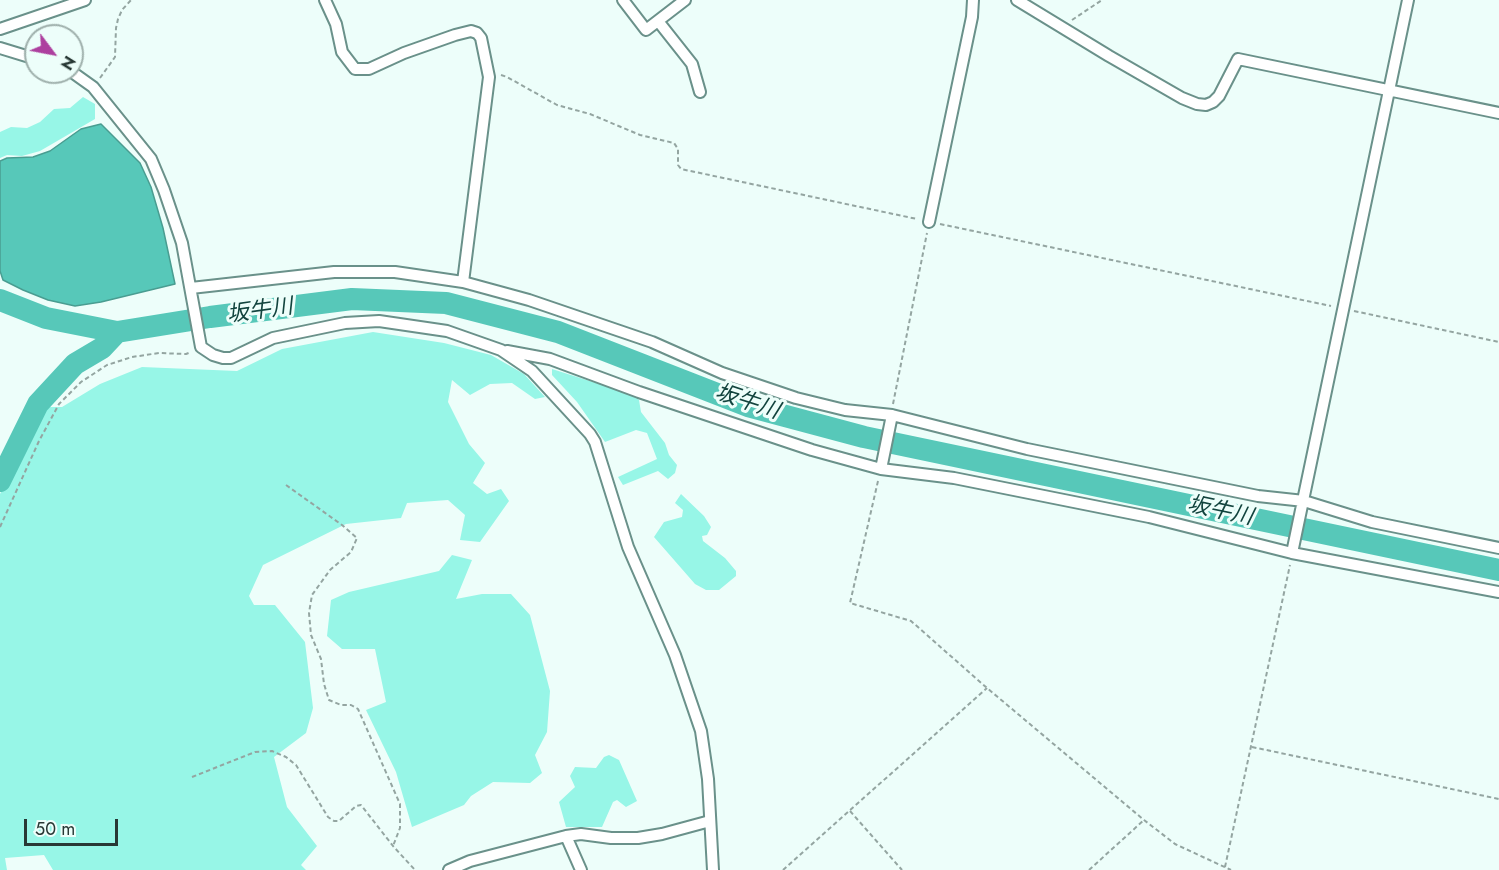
<!DOCTYPE html>
<html>
<head>
<meta charset="utf-8">
<style>
	body { margin:0 }
	#map { position:relative; width:1499px; height:870px; overflow:hidden; background:#edfefa; font-family:Jost,sans-serif }
	canvas { display:block }
	.north { position:absolute; left:24px; top:24px; width:60px; height:60px; box-sizing:border-box; background:#edfefa; border:2px solid #9eafab; border-radius:50%; rotate:122deg; font-size:16px; font-weight:700; line-height:24px; text-align:center; color:#283835 }
	.north::after { content:''; display:block; margin:auto; width:21px; height:27px; background:#ad409f; clip-path:polygon(50% 0,100% 100%,50% 72%,0 100%) }
	.scale { position:absolute; left:24px; top:819px; width:94px; height:27px; box-sizing:border-box; border:3px solid #283835; border-top:0; padding-left:8px; font-size:18px; line-height:21px; white-space:nowrap; color:#283835; -webkit-text-stroke:4px #edfefa; paint-order:stroke }
</style>
</head>
<body>
<div id="map">
<canvas width="1499" height="870"></canvas>
<div class="north">N</div>
<div class="scale">50 m</div>
</div>
<script>
const context = document.querySelector('canvas').getContext('2d');
context.lineJoin = 'round';
function fillPath(path, color) {
  context.fillStyle = color;
  context.fill(path, 'evenodd');
}
function toPath(rows) {
  const path = new Path2D();
  for (const r of rows) {
    path.moveTo(r[0], r[1]);
    for (let i = 2; i < r.length; i += 2) path.lineTo(r[i], r[i + 1]);
  }
  return path;
}
function strokePath(path, color, width, dash) {
  context.strokeStyle = color;
  context.lineWidth = width;
  context.lineCap = dash ? 'butt' : 'round';
  context.setLineDash(dash || []);
  context.stroke(path);
}
function drawText(font, color, halo, rows, align = 'center') {
  context.font = font + ' Jost,"Noto Sans JP",sans-serif';
  context.lineWidth = 6;
  context.setLineDash([]);
  context.textBaseline = 'middle';
  context.strokeStyle = halo;
  context.fillStyle = color;
  for (const [text, x, y, turn = 0] of rows) {
    context.save();
    context.translate(x, y);
    context.rotate((+turn || 0) * Math.PI / 180);
    context.textAlign = isNaN(turn) ? turn : align;
    if (halo) context.strokeText(text, 0, 0);
    context.fillText(text, 0, 0);
    context.restore();
  }
}
fillPath(toPath([
	[83,97,95,104,95,119,40,151,22,156,7,155,0,158,0,132,11,127,27,128,40,122,54,109,70,108],
	[373,332,444,343,491,355,524,374,545,397,535,399,512,383,490,384,470,395,452,380,448,402,469,444,485,463,473,483,487,494,501,489,509,501,480,542,460,540,465,515,448,500,407,503,401,518,346,524,263,565,249,596,254,605,275,605,305,642,313,708,306,733,274,757,287,807,317,846,301,865,306,870,53,870,44,855,5,858,7,870,0,870,0,494,44,407,62,407,100,384,142,367,237,371,282,349],
	[552,369,634,395,639,400,641,412,665,443,669,455,677,465,675,473,668,479,658,471,623,485,618,477,657,459,647,433,636,430,605,442,577,402,552,375],
	[681,494,704,516,711,527,707,535,702,536,703,541,725,558,736,571,736,576,719,590,706,590,695,584,654,537,664,522,682,517,683,510,675,503],
	[452,555,472,560,456,599,482,594,511,594,530,615,550,691,547,732,535,755,542,773,530,783,493,782,471,796,464,805,412,827,396,772,366,710,386,702,375,649,342,649,327,636,331,600,349,592,439,571],
	[609,755,619,760,637,801,626,807,617,800,613,802,602,827,566,827,559,802,575,787,570,776,575,767,596,768,604,757]
]), '#97f6e7');
const water = toPath([
	[101,124,140,163,151,187,163,228,175,284,101,302,75,306,48,300,23,290,3,280,0,271,0,161,7,158,33,157,50,151,81,129,101,124]
]);
fillPath(water, '#57c8b9');
strokePath(water, '#499d91', 1.5);
strokePath(toPath([
	[0,300,46,318,117,332,210,317,352,299,446,303,558,332,748,406,864,437,1499,570],
	[0,481,38,404,75,364,102,348,117,332]
]), '#57c8b9', 22);
const street = toPath([
	[325,0,336,24,342,52,355,69,369,69,404,53,455,35,471,31,477,33,481,38,489,77,463,282],
	[623,0,646,30,685,0],
	[1017,0,1109,56,1182,98,1197,104,1206,105,1213,102,1219,96,1238,59,1499,113],
	[658,21,692,64,700,92],
	[0,29,85,0],
	[0,48,36,59],
	[72,72,93,87,151,159,164,190,182,243,201,347,213,355,223,358,231,358,273,338,345,323,379,321,447,331,501,350,532,371,590,434,595,442,628,547,675,655,701,731,708,779,713,870],
	[929,222,972,17,973,0],
	[191,288,334,272,395,272,463,282,529,300,652,342,722,373,796,398,845,410,892,415,1027,449,1258,496,1304,501,1372,522,1499,548],
	[507,351,550,359,639,392,812,450,881,469,954,478,1149,517,1292,553,1499,592],
	[881,469,892,415],
	[1292,553,1408,0],
	[566,836,581,870],
	[449,870,470,861,566,836,581,834,611,838,638,838,662,834,710,821]
]);
strokePath(street, '#6a918a', 14);
strokePath(toPath([
	[1072,20,1102,0],
	[501,75,507,77,557,105,590,114,640,135,674,143,678,149,678,165,681,169,917,219],
	[100,78,115,57,116,28,118,19,122,10,131,0],
	[940,224,1331,306],
	[1354,311,1499,342],
	[893,404,927,233],
	[878,481,850,603,911,621,987,688,1144,820,1175,844,1231,870],
	[286,485,342,525,357,538,351,552,330,570,312,595,309,613,311,635,321,659,324,684,329,700,341,705,351,705,358,709,400,804,400,828,393,846],
	[0,527,39,441,59,404,81,382,107,365,132,357,159,353,186,354,191,352],
	[1252,747,1499,799],
	[192,777,255,752,272,751,286,757,296,765,328,817,334,821,339,821,356,806,361,805,393,846,415,870],
	[850,811,902,870],
	[1225,867,1290,565],
	[783,870,987,688],
	[1089,870,1144,820]
]), '#94a5a1', 2, [4.5, 3]);
strokePath(street, '#fff', 10);
drawText('italic 22px', '#12443e', '#edfefa', [
	["坂牛川",260,312,-8],
	["坂牛川",747,403,18],
	["坂牛川",1220,512,12]
]);
</script>
</body>
</html>
